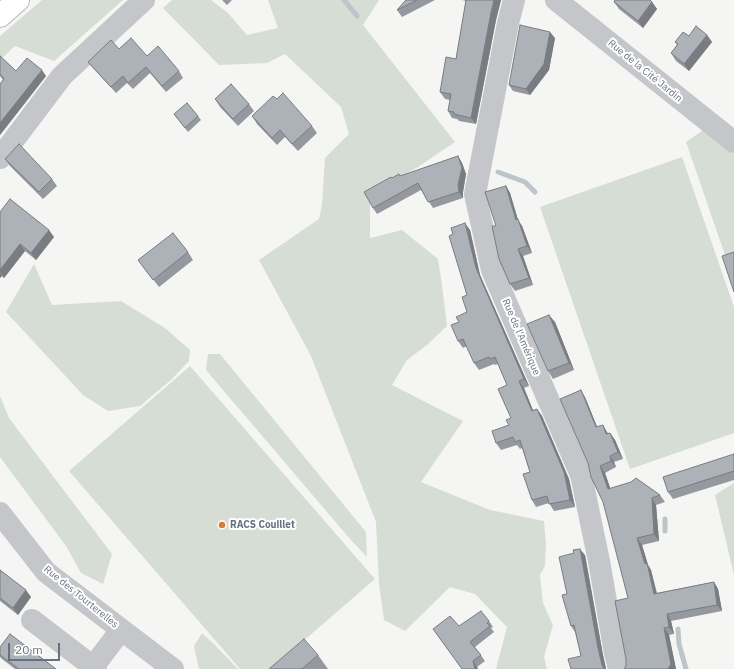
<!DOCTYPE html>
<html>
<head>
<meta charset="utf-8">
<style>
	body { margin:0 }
	#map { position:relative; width:734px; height:669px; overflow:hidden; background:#f5f6f3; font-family:"IBM Plex Sans",sans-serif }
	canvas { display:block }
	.scale { position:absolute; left:8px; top:643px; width:52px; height:18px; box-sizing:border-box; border:2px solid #677082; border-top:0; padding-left:5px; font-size:12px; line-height:14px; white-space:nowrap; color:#677082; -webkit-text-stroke:3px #fff; paint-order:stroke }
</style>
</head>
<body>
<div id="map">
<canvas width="734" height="669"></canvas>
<div class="scale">20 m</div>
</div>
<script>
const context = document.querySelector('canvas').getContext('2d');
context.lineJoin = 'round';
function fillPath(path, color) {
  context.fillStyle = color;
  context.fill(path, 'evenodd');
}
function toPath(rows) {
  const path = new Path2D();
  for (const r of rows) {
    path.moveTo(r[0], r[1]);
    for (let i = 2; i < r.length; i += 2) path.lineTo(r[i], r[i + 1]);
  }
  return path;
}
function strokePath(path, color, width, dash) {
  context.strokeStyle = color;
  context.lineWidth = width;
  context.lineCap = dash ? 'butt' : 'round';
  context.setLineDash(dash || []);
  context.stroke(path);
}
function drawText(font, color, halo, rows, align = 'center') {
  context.font = font + ' "IBM Plex Sans",sans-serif';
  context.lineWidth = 4;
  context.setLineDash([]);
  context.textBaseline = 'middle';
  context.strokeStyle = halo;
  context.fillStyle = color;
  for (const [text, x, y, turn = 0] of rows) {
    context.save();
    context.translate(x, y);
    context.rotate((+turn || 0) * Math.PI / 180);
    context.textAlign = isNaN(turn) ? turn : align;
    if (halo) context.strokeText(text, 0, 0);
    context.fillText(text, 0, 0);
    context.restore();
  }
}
fillPath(toPath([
	[42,0,123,0,54,61,15,46,0,60,0,36],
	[172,0,211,0,228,13,247,35,278,28,268,0,379,0,363,25,455,142,418,167,370,193,370,238,402,230,438,259,442,285,447,326,427,345,407,360,392,385,463,421,421,482,490,510,544,521,546,544,545,566,540,575,543,603,553,625,544,657,547,669,496,669,507,627,475,594,450,587,405,631,384,620,379,584,376,522,311,356,259,260,319,219,322,205,325,158,349,134,341,107,285,54,267,63,219,65,163,8],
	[706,128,734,154,734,281,686,142],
	[682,157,734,307,734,433,630,469,540,207],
	[34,264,52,305,121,301,165,328,190,350,189,361,171,380,140,406,108,411,83,395,6,312],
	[208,354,220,354,366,532,367,557,350,539,206,370],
	[190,366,375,579,271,669,240,669,69,471],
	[0,396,9,418,112,554,103,584,81,573,66,546,0,457],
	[734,483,734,575,715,495],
	[202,633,214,644,238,669,199,669,194,646]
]), '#d6ddd4');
strokePath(toPath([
	[344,0,357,16],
	[498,172,525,182,535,192],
	[665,519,665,531],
	[678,629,679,644,686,669]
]), '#bdc5ca', 5);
const highway = toPath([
	[0,16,18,0]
]);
strokePath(highway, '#b6b8bc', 24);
strokePath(toPath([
	[514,0,508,23,475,194,492,270,581,475,599,561,615,653,619,669],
	[556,0,734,142],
	[0,158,62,76,144,0],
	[0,513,46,572,173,669],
	[32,620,96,669],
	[93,667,121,630]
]), '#c4c6ca', 22);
strokePath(highway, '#fff', 22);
fillPath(toPath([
	[222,0,232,0,227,5],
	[406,0,435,0,402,17,397,10],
	[462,0,501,0,496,20,476,124,459,121,457,119,452,118,448,111,450,100,445,99,440,92,456,59,466,1],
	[614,2,652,2,657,9,643,28,619,9],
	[707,35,712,42,689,71,676,61,671,53,677,45,675,42,689,36],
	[555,38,549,70,530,95,513,91,509,85],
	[119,49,147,56,179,71,183,78,166,92,150,73,133,89,127,83,116,93,93,68,88,62],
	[0,56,16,71,46,76,0,135,0,84,3,80,0,76],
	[215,99,249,104,254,111,238,126,220,107],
	[277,99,312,126,317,133,298,151,285,137,277,145,257,124,252,116],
	[174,114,198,116,201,120,188,132],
	[458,156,462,163,466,174,463,192,463,198,433,208,421,190,377,214,373,208,392,178,401,176],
	[5,159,52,179,57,186,43,199,10,166],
	[506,186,510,193,518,220,522,226,532,253,523,256,533,285,515,291,510,284,496,226],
	[0,212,54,237,36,260,25,251,4,278,2,276,0,278],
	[470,230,480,275,529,386,524,388,533,410,537,409,542,416,569,479,575,507,554,511,549,503,536,507,532,500,530,472,522,448,520,449,517,445,501,450,496,443,509,425,511,418,507,385,498,364,495,365,494,364,479,370,474,363,467,346,463,348,458,341,459,322,467,312],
	[188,252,193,260,159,287,138,260],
	[555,322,574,370,553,379,548,371],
	[585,397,597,427,607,432,608,434,610,433,615,440,623,459,614,462,616,467,605,473,610,488,660,495,665,502,656,505,659,541,642,545,648,565,651,570,657,593,714,582,718,589,722,611,671,621,674,634,669,635,676,669,624,669,626,666,628,598],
	[734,454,734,480,673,499,668,492],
	[585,555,603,655,606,669,571,669,581,656,575,632,571,626,567,594],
	[0,570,31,597,18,615,0,601],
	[489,621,493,627,491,628,494,632,475,647,485,661,477,667,478,669,462,669,459,626],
	[0,647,56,669,15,669,2,659,0,657],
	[318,655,328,669,269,669]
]), '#95989e');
fillPath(toPath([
	[494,0,501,0,496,20,476,124,471,118,491,13],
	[652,2,657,9,643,28,638,21],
	[550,32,555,38,549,70,530,95,526,89],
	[707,35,712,42,689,71,684,64],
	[42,70,46,76,0,135,0,123],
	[458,156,462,163,466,174,463,192,463,198,459,192],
	[506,186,510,193,518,220,522,226,532,253,527,246,516,220],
	[465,223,470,230,480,275,529,386,524,379,476,268],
	[49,230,54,237,36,260,31,253],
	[20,244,25,251,4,278,0,272,0,270],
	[518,249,523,256,533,285,529,278],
	[0,273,2,276,0,278],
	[549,315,555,322,574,370,569,363],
	[519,381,524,388,536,418,532,411],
	[581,390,585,397,600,434,596,427],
	[537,409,542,416,569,479,575,507,570,500],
	[603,425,607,432,611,441,606,434],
	[610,433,615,440,623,459,618,452],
	[610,456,614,462,616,467,611,461],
	[600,466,605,473,613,496,608,489],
	[652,498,656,505,659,541,654,534],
	[637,538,642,545,648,565,651,570,658,600,654,594],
	[580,549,585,555,603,655,606,669,604,669,602,665,598,648],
	[714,582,718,589,722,611,717,605],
	[26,590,31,597,18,615,13,608],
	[667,614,671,621,674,634,669,627],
	[664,628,669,635,676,669,668,669],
	[473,661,477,667,478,669,475,669]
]), '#797c81');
const building = toPath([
	[406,0,417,0,397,10,406,0],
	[466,0,494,0,491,13,471,118,454,114,454,112,448,111,451,94,440,92,446,57,456,59,466,0],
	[615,0,650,0,652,2,638,21,614,2,615,0],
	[520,25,550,32,544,64,526,89,509,85,520,25],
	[696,26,707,35,684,64,671,53,678,44,675,42,683,32,689,36,696,26],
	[131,38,147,56,158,46,179,71,162,86,146,67,128,83,123,76,111,87,88,62,111,40,119,49,131,38],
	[0,56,16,71,27,58,42,70,0,123,0,84,4,79,0,74,0,56],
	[231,84,249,104,233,119,215,99,231,84],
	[283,93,312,126,292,144,280,130,272,138,252,116,273,96,277,99,283,93],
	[187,103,198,116,185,128,174,114,187,103],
	[19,144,52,179,39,192,5,159,19,144],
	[458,156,462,168,458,185,459,192,428,202,418,183,373,208,364,192,391,177,392,178,399,174,400,176,458,156],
	[506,186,516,220,518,219,527,246,518,249,529,278,510,284,499,259,492,226,496,226,485,192,506,186],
	[10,199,49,230,31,253,20,244,0,270,0,212,10,199],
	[465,223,476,268,524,379,519,381,532,411,537,409,564,472,570,500,549,504,547,496,532,500,523,474,530,472,520,440,515,442,513,437,496,443,492,431,509,425,506,420,511,418,498,389,507,385,495,357,490,359,489,357,474,363,463,339,458,341,451,325,459,322,456,317,467,312,462,297,467,295,449,236,453,234,451,228,465,223],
	[173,233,188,252,153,280,138,260,173,233],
	[734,252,734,292,722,256,734,252],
	[549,315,569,363,548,371,527,324,549,315],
	[581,390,596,427,603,425,606,434,610,433,618,452,610,456,611,461,600,466,608,489,631,482,636,478,660,495,652,498,654,534,637,538,645,564,647,563,654,594,714,582,717,605,667,614,669,627,664,628,671,664,668,669,624,669,626,666,626,659,615,601,628,598,603,502,591,477,588,463,560,399,581,390],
	[734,454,734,471,668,492,663,477,734,454],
	[580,549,598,648,602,665,604,669,571,669,568,659,581,656,574,625,571,626,562,595,567,594,559,557,574,553,573,550,580,549],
	[0,570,26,590,13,608,0,598,0,570],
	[481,611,489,621,487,623,490,626,470,642,481,655,473,661,475,669,462,669,433,629,450,616,459,626,481,611],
	[10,634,56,669,19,669,0,655,0,647,10,634],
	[304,639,318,655,302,669,269,669,304,639]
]);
fillPath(building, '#adb1b8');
strokePath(building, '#797c81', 1);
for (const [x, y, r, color] of [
	[222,525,4,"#d87d31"]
]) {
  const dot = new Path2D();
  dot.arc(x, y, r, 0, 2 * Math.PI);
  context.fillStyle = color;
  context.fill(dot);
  strokePath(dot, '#fff', 1.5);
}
drawText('10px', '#677082', '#fff', [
	["Rue de la Cité Jardin",645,71,39],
	["Rue de l'Amérique",521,337,67],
	["Rue des Tourterelles",81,597,39]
]);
drawText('bold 10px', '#677082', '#fff', [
	["RACS Couillet",230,525]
], 'left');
</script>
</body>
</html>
